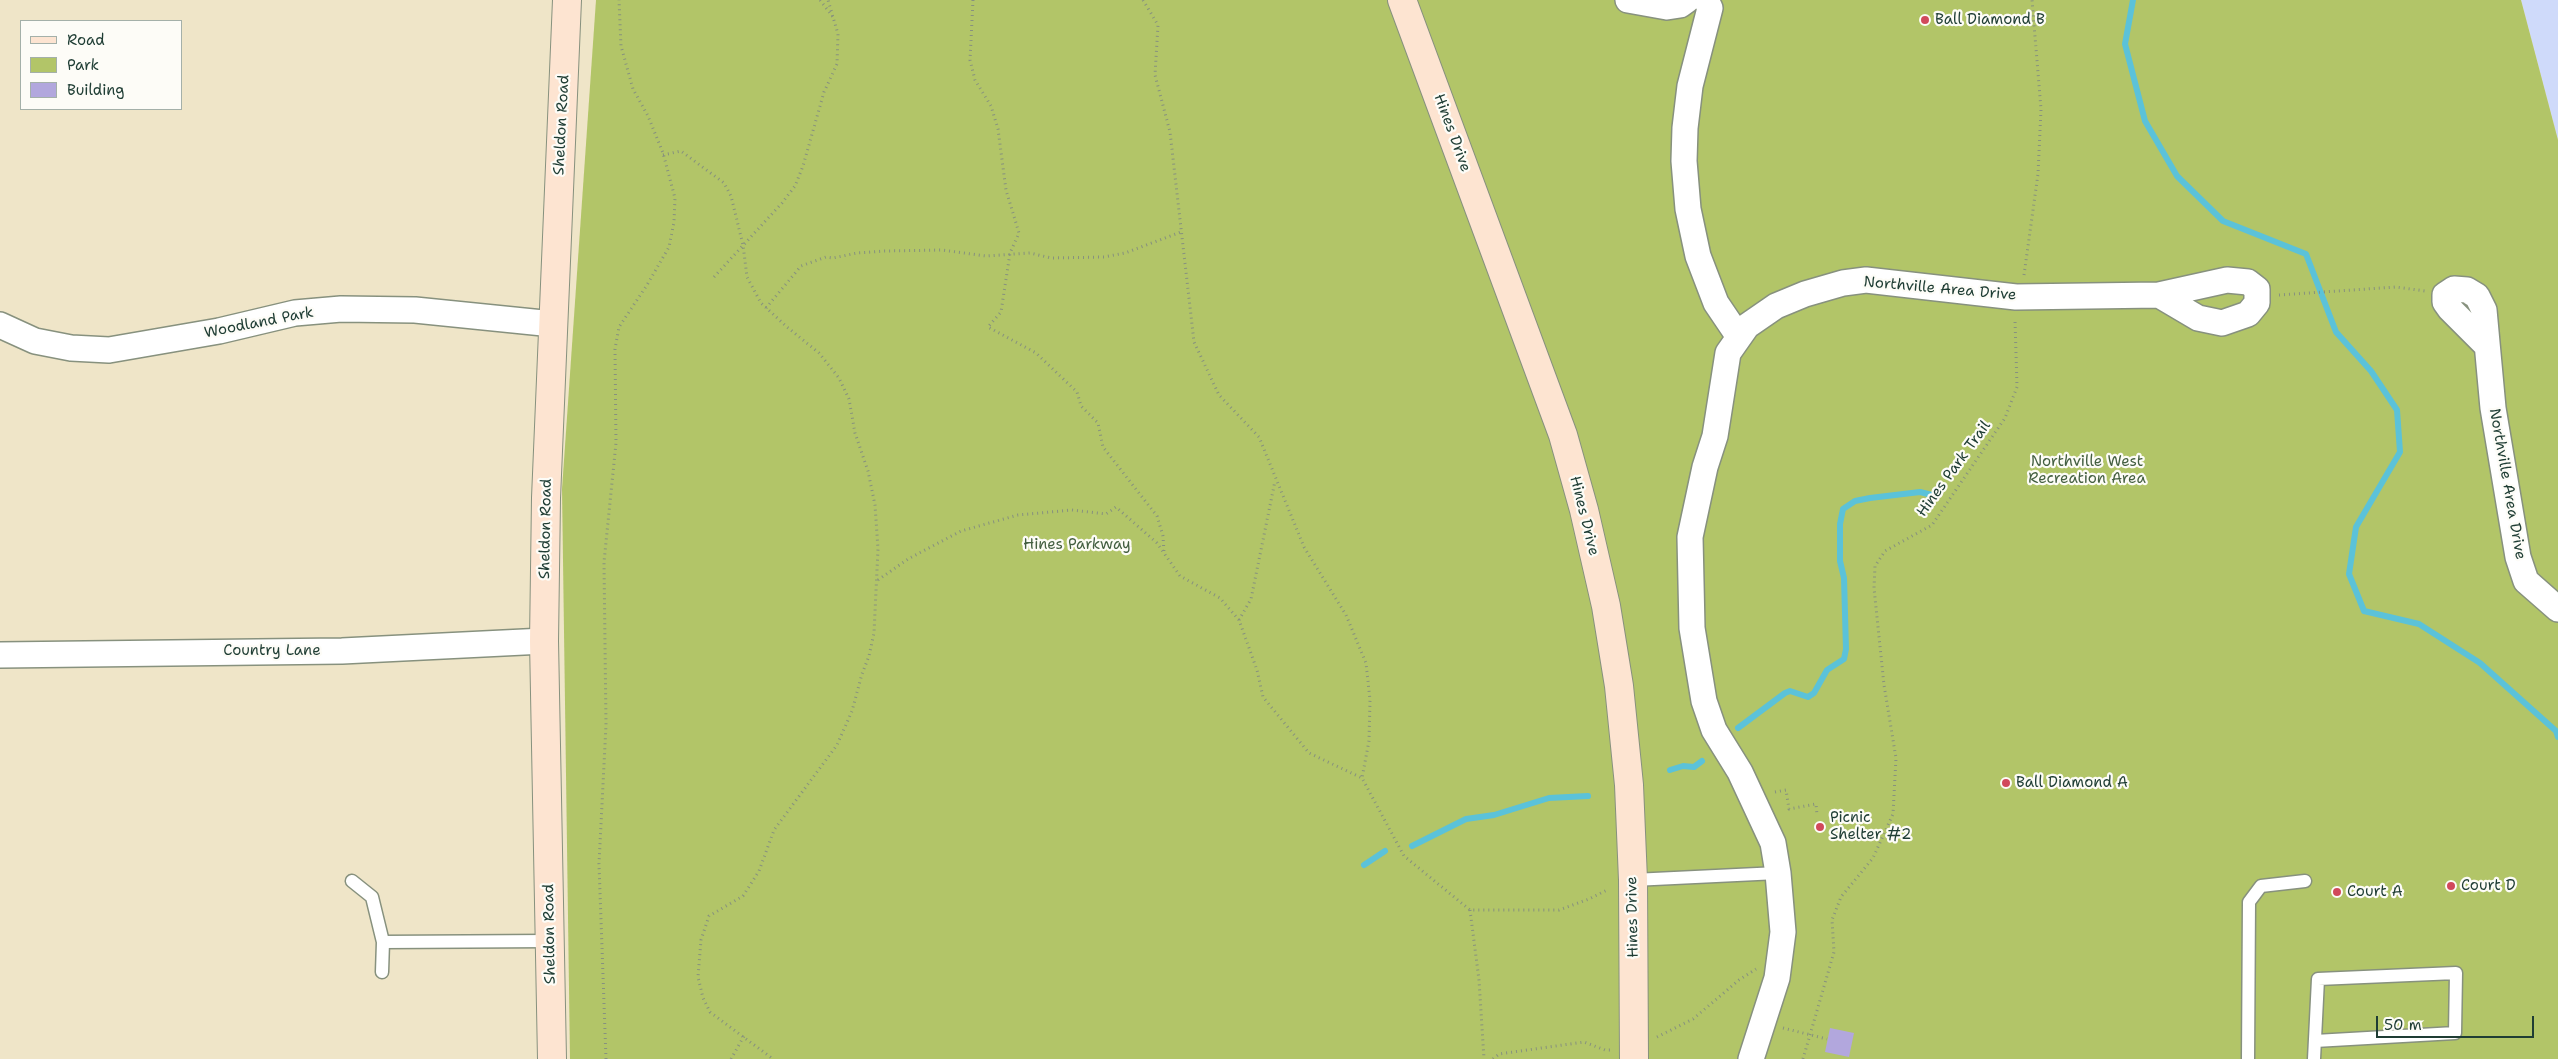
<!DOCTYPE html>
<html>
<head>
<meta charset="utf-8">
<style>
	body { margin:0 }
	#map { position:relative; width:2558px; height:1059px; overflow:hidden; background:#efe5c8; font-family:"Shantell Sans",sans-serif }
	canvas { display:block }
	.legend { position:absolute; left:20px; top:20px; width:162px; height:90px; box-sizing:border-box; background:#fdfcf7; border:1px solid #a4b0a9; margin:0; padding:6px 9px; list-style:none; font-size:15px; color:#1f3d34 }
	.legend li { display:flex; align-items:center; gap:10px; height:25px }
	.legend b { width:25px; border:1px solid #a4b0a9 }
	.scale { position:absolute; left:2376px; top:1016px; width:158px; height:22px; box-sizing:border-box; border:2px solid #1f3d34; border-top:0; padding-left:6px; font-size:15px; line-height:18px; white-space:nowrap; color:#1f3d34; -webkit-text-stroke:4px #fdfcf7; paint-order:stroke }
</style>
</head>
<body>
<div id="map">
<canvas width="2558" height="1059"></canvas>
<ul class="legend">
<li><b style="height:6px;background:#fde4d1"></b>Road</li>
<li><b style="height:14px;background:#b2c568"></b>Park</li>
<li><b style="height:14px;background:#b2a7dd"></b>Building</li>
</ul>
<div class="scale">50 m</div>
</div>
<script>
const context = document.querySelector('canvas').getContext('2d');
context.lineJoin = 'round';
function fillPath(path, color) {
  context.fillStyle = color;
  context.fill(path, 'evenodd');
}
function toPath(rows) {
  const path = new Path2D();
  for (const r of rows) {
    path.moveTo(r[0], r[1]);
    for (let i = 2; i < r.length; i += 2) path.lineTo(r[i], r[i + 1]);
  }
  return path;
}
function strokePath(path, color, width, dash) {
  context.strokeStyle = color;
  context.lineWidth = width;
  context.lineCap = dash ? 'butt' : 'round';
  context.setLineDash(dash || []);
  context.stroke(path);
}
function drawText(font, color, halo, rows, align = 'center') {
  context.font = font + ' "Shantell Sans",sans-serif';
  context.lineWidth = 4.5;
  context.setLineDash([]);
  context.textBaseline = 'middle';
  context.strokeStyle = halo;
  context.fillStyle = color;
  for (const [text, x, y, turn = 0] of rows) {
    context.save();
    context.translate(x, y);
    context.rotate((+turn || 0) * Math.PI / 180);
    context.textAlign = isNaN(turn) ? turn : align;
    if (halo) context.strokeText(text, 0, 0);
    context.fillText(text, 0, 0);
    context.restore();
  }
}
fillPath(toPath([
	[2521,0,2558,0,2558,140]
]), '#cfdafa');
fillPath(toPath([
	[596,0,2521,0,2558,140,2558,1059,570,1059,562,489]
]), '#b2c568');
strokePath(toPath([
	[2133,0,2125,44,2145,121,2177,176,2223,221,2306,254,2336,332,2371,371,2397,410,2400,452,2356,527,2349,574,2364,611,2419,624,2480,663,2556,731,2558,737],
	[1738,728,1785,693,1790,691,1808,697,1814,693,1827,670,1844,659,1846,649,1844,578,1840,561,1840,524,1843,509,1855,501,1870,498,1920,492,1932,495],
	[1670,770,1683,766,1694,767,1702,761],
	[1412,846,1466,819,1494,815,1549,798,1588,796],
	[1364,865,1385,851]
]), '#5bc2d9', 6);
fillPath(toPath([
	[1830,1028,1854,1033,1849,1057,1825,1052]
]), '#b2a7dd');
const lane = toPath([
	[1633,880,1778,873],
	[352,881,372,897,383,942],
	[382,972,383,942,550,941],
	[2248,1059,2249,902,2261,886,2305,881],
	[2314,1059,2318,979,2456,973,2455,1033,2315,1041]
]);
const street = toPath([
	[1628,0,1667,7,1680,5,1687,0],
	[1706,0,1710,8,1690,86,1685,128,1684,161,1688,209,1698,256,1716,303,1739,337],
	[0,325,35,341,71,348,109,350,219,331,295,313,341,309,415,310,553,324],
	[2486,345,2450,309,2445,302,2445,295,2454,289,2467,290,2477,296,2484,310,2493,408,2518,557,2526,581,2558,609],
	[0,655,342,651,544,641],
	[1751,1059,1777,978,1783,932,1778,873,1773,843,1740,772,1714,730,1704,701,1692,628,1690,537,1705,467,1715,436,1728,353,1747,326,1776,306,1805,294,1843,283,1866,280,2016,297,2159,295,2227,280,2248,282,2257,289,2257,303,2248,314,2222,323,2198,318,2159,295]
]);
const secondary = toPath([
	[1402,0,1563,435,1584,510,1606,606,1619,686,1629,785,1633,880,1634,1059],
	[552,1059,544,641,546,498,567,0]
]);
strokePath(lane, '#87917e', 15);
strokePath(street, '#87917e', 28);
strokePath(secondary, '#87917e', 30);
strokePath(toPath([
	[820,0,833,17],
	[973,0,970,60,975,80,991,106,998,129,1006,190,1019,233,1010,253,1001,312,988,327,1036,353,1077,392,1081,406,1098,423,1103,447,1157,516,1163,536,1164,553],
	[1143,0,1158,25,1155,75,1170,132,1194,342,1219,395,1259,437,1304,547,1346,615,1366,663,1370,700,1369,741,1362,778],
	[663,155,681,151,724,183,731,196,743,245,747,277,761,303,787,327,819,353,839,378,849,399,855,433,868,471,875,505,878,549,874,633,869,656,862,674,852,711,837,745,774,830,759,871,743,896,709,916,701,940,698,977,703,998,710,1012,773,1059],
	[2024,275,2038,174,2041,109,2032,0],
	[714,277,782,203,795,186,803,166,824,92,837,64,838,34,828,0],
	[2279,295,2396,287,2425,291],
	[766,308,801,266,826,257,833,258,857,253,885,251,942,250,986,256,1030,253,1051,258,1104,257,1125,253,1181,232],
	[878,580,908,559,961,531,1018,515,1072,510,1106,514,1116,507,1157,543,1180,576,1220,598,1239,620,1257,670,1263,697,1309,753,1362,778,1404,856,1470,910,1559,910,1589,899,1609,889],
	[1239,620,1251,599,1275,481],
	[1775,792,1786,790,1789,809,1816,804,1817,815],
	[1470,910,1479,980,1484,1059],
	[1783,1028,1827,1039],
	[1657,1037,1693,1019,1739,980,1756,969],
	[606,1059,599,864,606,725,604,562,616,443,615,349,619,327,647,285,669,247,674,222,675,198,663,153,648,116,633,89,621,46,619,0],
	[731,1059,744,1036],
	[1493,1059,1499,1054,1584,1042,1605,1050,1611,1050],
	[1803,1059,1834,952,1832,920,1841,897,1873,858,1893,814,1896,758,1884,685,1874,588,1875,566,1885,551,1932,525,2005,418,2017,387,2015,320]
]), '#87917e', 3, [1, 4]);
strokePath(lane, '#fff', 12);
strokePath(street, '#fff', 25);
strokePath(secondary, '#fde4d1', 28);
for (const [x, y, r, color] of [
	[1925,20,5,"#d1495b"],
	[2006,783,5,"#d1495b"],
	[1820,827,5,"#d1495b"],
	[2451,886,5,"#d1495b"],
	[2337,892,5,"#d1495b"]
]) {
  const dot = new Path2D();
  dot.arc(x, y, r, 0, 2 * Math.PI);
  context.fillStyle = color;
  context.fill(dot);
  strokePath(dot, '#fdfcf7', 2);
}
drawText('15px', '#1f3d34', '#fdfcf7', [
	["Ball Diamond B",1935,20],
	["Ball Diamond A",2016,783],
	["Picnic",1830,818],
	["Shelter #2",1830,835],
	["Court D",2461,886],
	["Court A",2347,892]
], 'left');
drawText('15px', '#1f3d34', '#fdfcf7', [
	["Sheldon Road",562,125,-87],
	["Hines Drive",1452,133,70],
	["Northville Area Drive",1940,289,5],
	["Woodland Park",259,323,-11],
	["Hines Park Trail",1954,469,-54],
	["Northville Area Drive",2507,484,80],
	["Hines Drive",1584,516,76],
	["Sheldon Road",546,529,-89],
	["Country Lane",272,651],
	["Hines Drive",1633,917,-91],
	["Sheldon Road",550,934,-91]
]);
drawText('15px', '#445f41', '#fdfcf7', [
	["Northville West",2087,462],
	["Recreation Area",2087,479],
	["Hines Parkway",1077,545]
]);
</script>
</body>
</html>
